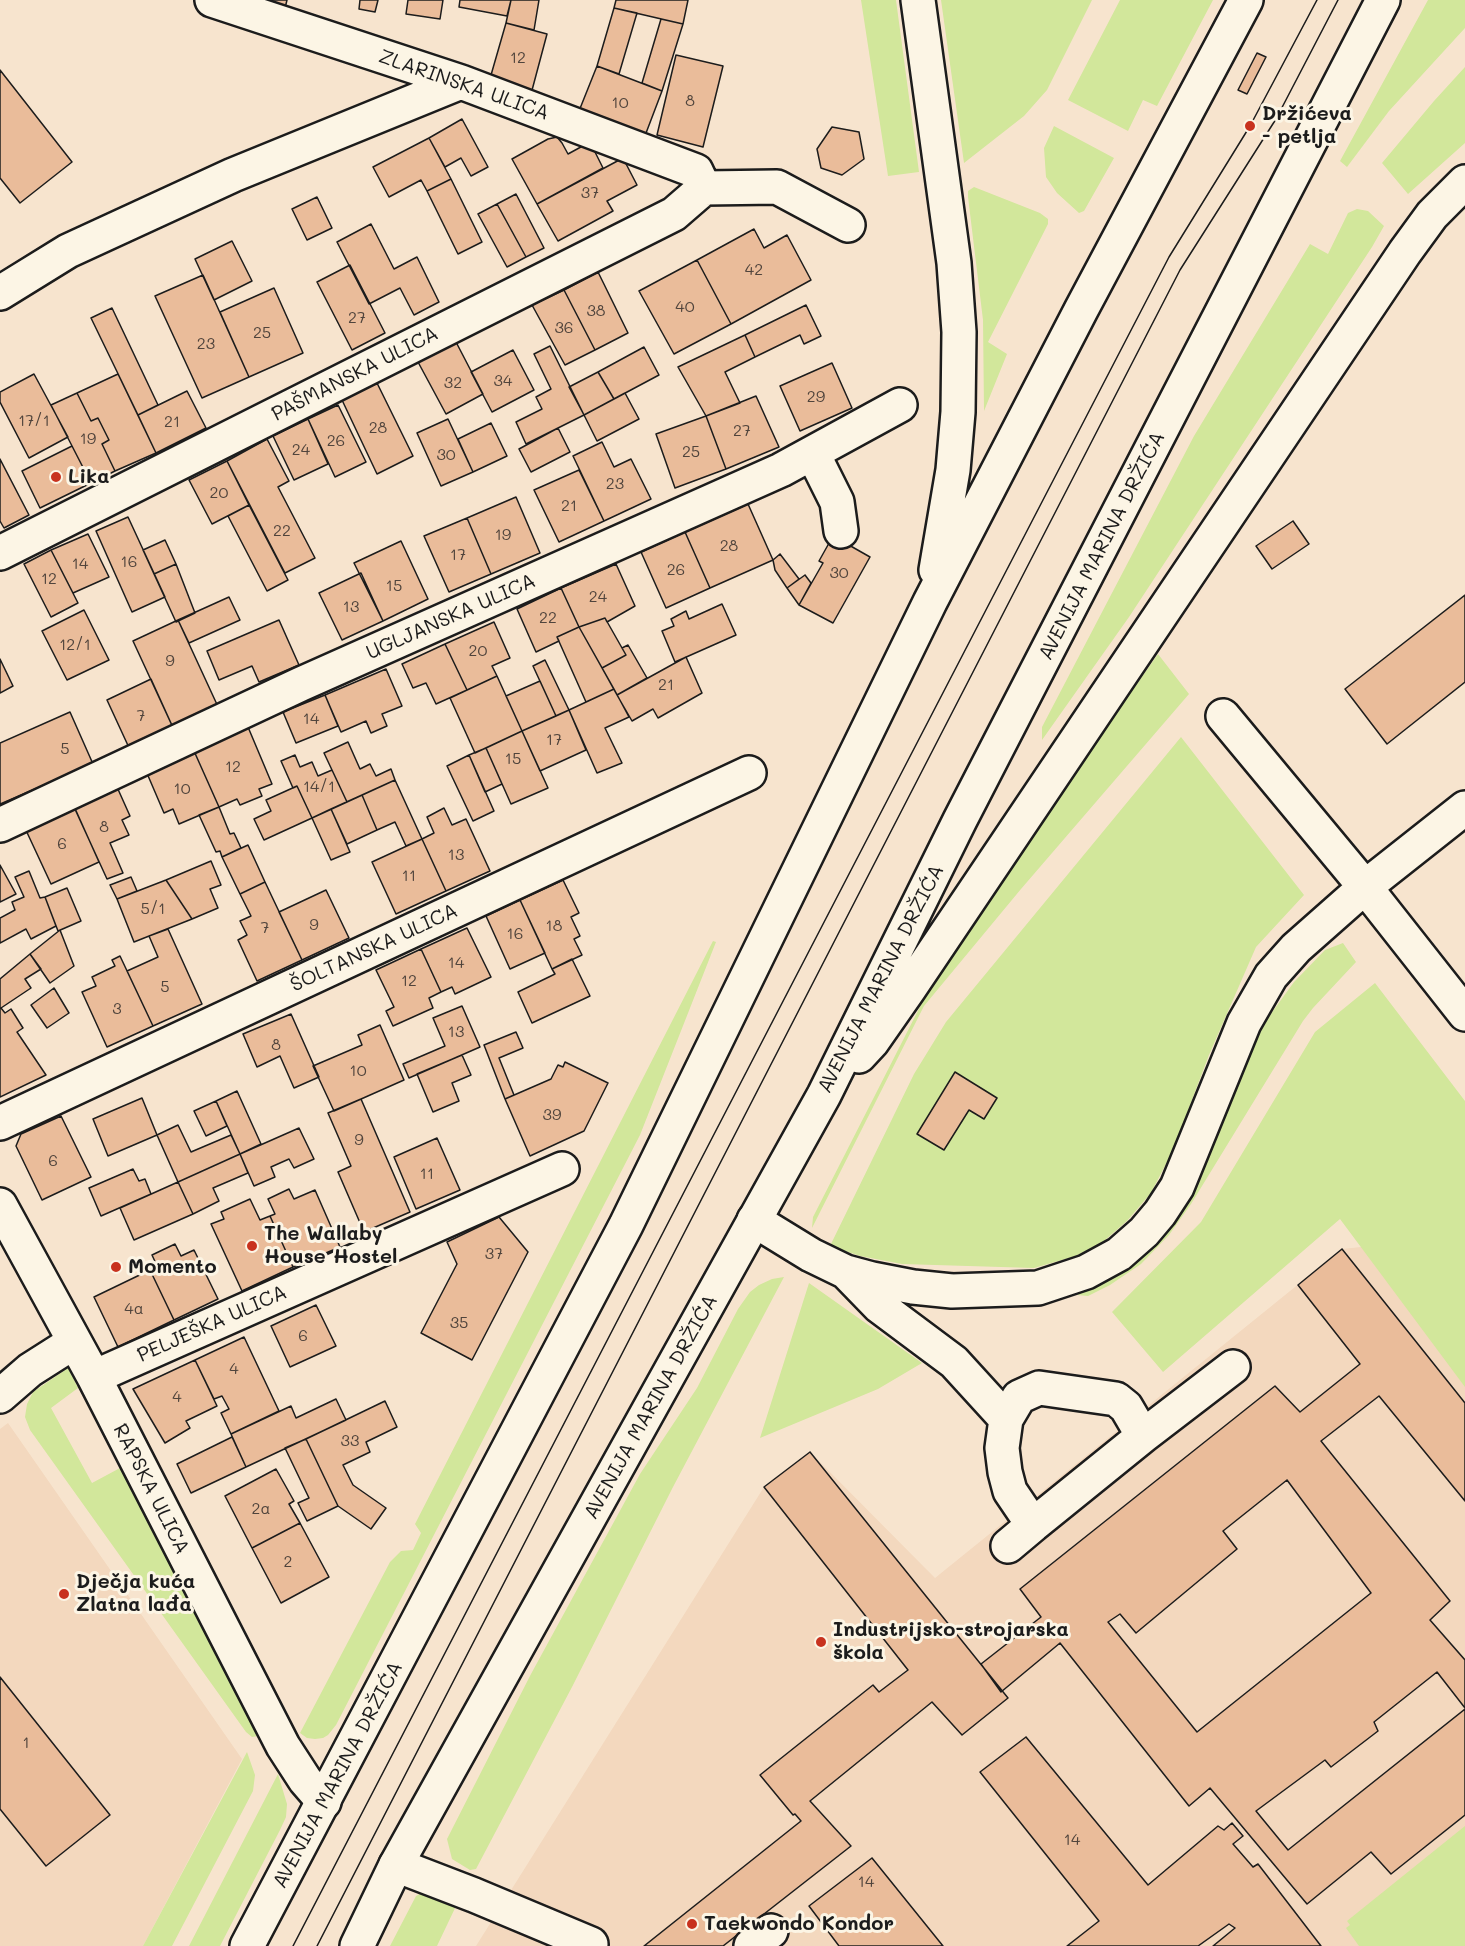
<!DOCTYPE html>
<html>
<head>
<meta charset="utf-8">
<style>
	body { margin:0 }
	canvas { display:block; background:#f7e4ce }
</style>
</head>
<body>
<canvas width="1465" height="1946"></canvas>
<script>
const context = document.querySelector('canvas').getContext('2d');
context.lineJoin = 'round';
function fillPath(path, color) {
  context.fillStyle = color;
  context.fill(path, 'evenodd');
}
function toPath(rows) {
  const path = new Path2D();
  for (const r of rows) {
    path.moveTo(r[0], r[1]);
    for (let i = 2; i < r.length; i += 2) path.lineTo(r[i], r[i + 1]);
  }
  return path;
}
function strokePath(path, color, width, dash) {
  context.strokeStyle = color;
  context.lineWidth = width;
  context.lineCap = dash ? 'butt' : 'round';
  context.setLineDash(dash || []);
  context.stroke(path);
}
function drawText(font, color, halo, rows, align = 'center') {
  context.font = font + ' Mali,sans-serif';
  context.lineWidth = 6;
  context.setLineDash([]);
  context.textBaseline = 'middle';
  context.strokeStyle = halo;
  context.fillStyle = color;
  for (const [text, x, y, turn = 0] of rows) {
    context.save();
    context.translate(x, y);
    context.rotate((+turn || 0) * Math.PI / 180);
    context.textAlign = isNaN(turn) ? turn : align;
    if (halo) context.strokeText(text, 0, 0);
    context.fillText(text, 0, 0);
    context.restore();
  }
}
fillPath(toPath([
	[1465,1236,1465,1946,476,1946,764,1487,810,1452,935,1578,1342,1249],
	[8,1423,242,1759,143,1946,0,1946,0,1429]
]), '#f3d8be');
fillPath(toPath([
	[861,0,896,0,919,172,888,176],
	[941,0,1092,0,1047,90,1024,116,964,163],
	[1120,0,1213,0,1157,106,1143,100,1128,131,1068,100],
	[1428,0,1465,0,1465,28,1389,111,1347,167,1340,161],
	[1465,67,1465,143,1408,194,1382,163,1434,101],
	[1054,126,1114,158,1084,211,1079,213,1057,193,1046,177,1044,148],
	[974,187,1040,213,1048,219,1048,224,988,342,1007,354,984,411,983,320,968,197,968,191],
	[1357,209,1368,211,1384,226,1372,247,1129,617,1042,740,1042,727,1194,436,1310,244,1328,254,1348,213],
	[1158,654,1189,694,1021,889,924,1006,812,1228,813,1217,929,989,960,937,1102,733],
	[1181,737,1304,895,1256,947,1209,1055,1173,1150,1151,1193,1127,1221,1104,1241,1076,1256,1034,1268,902,1264,860,1256,830,1246,914,1074,946,1022],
	[713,941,716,942,640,1135,336,1725,328,1735,323,1738,315,1739,307,1738,300,1733,390,1562,401,1551,413,1550,421,1533,415,1524],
	[1343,943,1356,962,1313,1008,1303,1021,1191,1204,1169,1235,1141,1264,1110,1285,1088,1296,1077,1295,1123,1270,1270,1015,1294,982,1325,950],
	[1375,983,1465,1101,1465,1387,1340,1219,1163,1372,1112,1312,1201,1222,1315,1032],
	[784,1277,673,1487,572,1687,476,1869,470,1870,452,1859,447,1839,531,1674,640,1474,697,1388,738,1309,750,1292,759,1285,772,1279],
	[809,1283,922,1363,878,1389,760,1438],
	[68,1368,78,1388,51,1408,92,1483,120,1468,258,1736,252,1737,246,1732,30,1430,25,1417,27,1404,33,1392],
	[247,1752,255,1775,253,1791,172,1946,143,1946],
	[278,1774,287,1804,286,1817,280,1830,220,1946,189,1946],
	[1465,1826,1465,1946,1359,1946,1346,1928,1350,1925,1347,1921],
	[425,1891,457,1904,437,1946,390,1946,416,1896]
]), '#d2e79b');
const building = toPath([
	[252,0,287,0,285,8,252,0],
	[360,0,378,0,375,12,359,9,360,0],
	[408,0,443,0,440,19,406,14,408,0],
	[460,0,511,0,507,16,459,7,460,0],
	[511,0,539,0,534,30,506,23,511,0],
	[616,0,688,0,683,24,614,8,616,0],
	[614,8,637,13,619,74,597,66,614,8],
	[661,19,683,24,662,91,642,83,661,19],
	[506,23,547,34,531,94,489,82,506,23],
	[1257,53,1266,57,1247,94,1238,90,1257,53],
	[676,55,723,66,703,147,657,135,676,55],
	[597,66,662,91,643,141,577,116,597,66],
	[0,70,72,162,20,203,0,178,0,70],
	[462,119,488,167,471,176,461,158,445,167,429,138,462,119],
	[832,127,859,132,864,159,842,175,821,168,817,149,832,127],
	[557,137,562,143,568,154,590,142,603,168,537,204,512,159,548,139,557,137],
	[429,138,451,179,427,191,421,180,389,197,373,167,429,138],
	[623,158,637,185,607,201,613,211,558,241,537,204,623,158],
	[451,179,482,242,458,254,427,191,451,179],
	[516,194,544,248,526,257,497,204,516,194],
	[317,197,332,228,307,240,292,209,317,197],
	[497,204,526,257,507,267,478,214,497,204],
	[371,224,394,269,417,257,439,302,414,315,400,288,369,304,337,242,371,224],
	[754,229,764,248,787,235,811,280,731,324,697,260,754,229],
	[232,241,252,281,214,300,195,259,232,241],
	[697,260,731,324,674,354,639,291,697,260],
	[350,265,385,333,352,350,317,282,350,265],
	[598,272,628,333,595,350,564,290,598,272],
	[203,275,249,377,202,398,155,296,203,275],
	[274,288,303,353,249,377,220,312,274,288],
	[564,290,595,350,565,365,532,305,564,290],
	[806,305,821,336,804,344,800,335,755,357,745,335,806,305],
	[112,308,158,405,138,415,91,318,112,308],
	[745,335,755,357,725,372,740,403,706,416,678,367,745,335],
	[456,342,483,394,446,414,418,362,456,342],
	[550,346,584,415,526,444,516,422,542,409,536,397,551,389,534,354,550,346],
	[644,347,659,375,614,399,598,372,644,347],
	[513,350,534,390,492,412,471,372,513,350],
	[832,363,852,408,800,431,780,386,832,363],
	[598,372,614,399,584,415,569,387,598,372],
	[34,374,68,437,29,458,0,402,0,392,34,374],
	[118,374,156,453,115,471,102,444,109,440,98,418,91,421,77,393,118,374],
	[377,383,413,456,377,474,342,400,377,383],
	[187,391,206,428,156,453,138,415,187,391],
	[77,393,91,421,98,418,109,440,102,444,115,471,91,483,51,405,77,393],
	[625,393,639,419,597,441,584,415,625,393],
	[756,396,779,447,726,469,706,416,756,396],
	[338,405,366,462,335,477,308,419,338,405],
	[706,416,726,469,675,488,656,434,706,416],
	[308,419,328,464,294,480,273,436,308,419],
	[448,419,473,472,441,486,417,433,448,419],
	[491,423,507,456,473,472,458,439,491,423],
	[558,428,570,452,531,472,519,449,558,428],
	[267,439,289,481,278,487,315,558,285,573,227,461,267,439],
	[602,442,614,467,631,459,651,499,604,521,573,456,602,442],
	[72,446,91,483,40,508,22,471,72,446],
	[0,459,29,515,4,528,0,521,0,459],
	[227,461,249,505,212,524,189,480,227,461],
	[579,470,604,521,559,542,534,490,579,470],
	[516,497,540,553,491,574,467,518,516,497],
	[748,504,773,560,710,588,685,532,748,504],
	[249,505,288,580,267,591,228,516,249,505],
	[128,517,165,597,132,612,96,531,128,517],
	[467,518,491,574,449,592,424,536,467,518],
	[1293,521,1309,544,1272,569,1256,546,1293,521],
	[685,532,710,588,666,608,641,552,685,532],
	[88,534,109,577,73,593,51,550,88,534],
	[833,536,870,557,833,623,799,605,823,563,819,561,833,536],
	[165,540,176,564,154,574,143,550,165,540],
	[401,541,428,599,383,621,354,563,401,541],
	[51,550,78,603,51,617,24,564,51,550],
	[780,554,799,579,787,588,775,570,773,560,780,554],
	[176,564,195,613,176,622,154,574,176,564],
	[616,564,635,606,607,622,605,618,579,627,561,588,616,564],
	[361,573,383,621,342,640,319,593,361,573],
	[805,575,811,583,799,605,787,588,805,575],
	[561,588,579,627,557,637,559,641,536,652,517,609,561,588],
	[1465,595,1465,682,1387,744,1345,689,1465,595],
	[229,597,240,620,189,643,178,620,229,597],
	[722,604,736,635,675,662,662,631,674,626,671,619,686,611,689,619,722,604],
	[84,610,109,660,67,680,42,631,84,610],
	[605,618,626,655,602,668,579,627,605,618],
	[178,620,220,711,175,732,133,641,178,620],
	[279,620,299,665,259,682,252,666,219,680,207,651,279,620],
	[494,622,510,658,492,666,497,676,467,690,445,644,494,622],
	[579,627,614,689,586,702,557,637,579,627],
	[445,644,467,690,436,704,426,683,413,688,402,664,445,644],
	[628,645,647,678,617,695,602,668,626,655,622,648,628,645],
	[686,657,702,693,658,718,653,709,632,721,617,695,686,657],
	[0,659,13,686,0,693,0,659],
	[545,660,569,710,556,716,533,666,545,660],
	[386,669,402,706,382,714,387,726,371,733,366,721,341,732,325,695,386,669],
	[497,676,522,731,475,753,450,698,497,676],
	[151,679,175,732,131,752,107,700,151,679],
	[540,681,556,716,522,731,506,696,540,681],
	[614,689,629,717,605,728,622,763,597,773,569,710,614,689],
	[325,695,338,726,296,743,283,712,325,695],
	[569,710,586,750,540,771,522,731,569,710],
	[70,712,93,764,0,804,0,743,70,712],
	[248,727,272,784,259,789,262,796,240,805,237,799,219,807,194,751,248,727],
	[522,731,548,788,511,804,486,748,522,731],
	[348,742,360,769,370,764,376,776,391,769,395,780,347,802,324,753,348,742],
	[486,748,502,784,485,792,469,755,486,748],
	[194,751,219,807,179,824,173,809,164,813,146,771,194,751],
	[295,755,300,767,312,762,318,776,332,770,347,802,312,818,297,786,293,788,281,761,295,755],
	[469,755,494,811,473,821,447,766,469,755],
	[395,780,422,839,406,846,395,822,377,830,362,795,395,780],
	[297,786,312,818,264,840,254,819,271,811,266,800,297,786],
	[117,787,130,816,122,820,129,835,110,843,123,873,107,879,74,807,117,787],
	[362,795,377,830,347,844,331,809,362,795],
	[73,804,99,862,51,884,24,826,73,804],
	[219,807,230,834,234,833,241,848,222,857,220,851,216,852,199,815,219,807],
	[444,808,452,825,466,819,490,871,446,891,422,839,434,833,427,817,444,808],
	[331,809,350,852,331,860,312,818,331,809],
	[422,839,446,891,396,914,372,862,422,839],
	[248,845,265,882,240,894,222,857,248,845],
	[211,861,221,885,210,889,218,908,192,919,166,880,211,861],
	[0,865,16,894,0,902,0,865],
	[29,871,40,898,45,897,56,926,31,939,26,929,0,943,0,918,15,910,12,902,24,897,15,877,29,871],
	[131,877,137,891,117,899,110,885,131,877],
	[166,880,192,919,134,942,117,899,166,880],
	[563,880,579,913,571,917,580,936,574,939,582,955,552,969,520,900,563,880],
	[265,882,302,960,257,981,238,940,247,935,240,921,251,916,240,894,265,882],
	[67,888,81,921,58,931,45,897,67,888],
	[326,890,349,938,302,960,279,912,326,890],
	[520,900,545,953,510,969,486,916,520,900],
	[467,928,491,977,455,994,452,987,441,992,421,949,467,928],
	[168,929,202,1004,153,1026,127,971,158,957,149,936,168,929],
	[60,930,74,966,50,983,30,954,60,930],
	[421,949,441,992,429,998,433,1008,393,1026,386,1011,394,1007,376,970,421,949],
	[30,954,41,969,25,979,31,988,1,1008,5,1013,11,1009,23,1028,17,1032,46,1075,0,1097,0,979,30,954],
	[120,956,153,1026,107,1047,82,992,96,986,92,977,115,966,112,960,120,956],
	[572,959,590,996,532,1023,518,992,555,974,552,969,572,959],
	[54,988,69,1013,47,1028,31,1005,54,988],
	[462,1006,480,1047,409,1078,403,1064,445,1046,433,1018,462,1006],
	[291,1014,319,1077,294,1088,280,1056,257,1067,243,1034,291,1014],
	[380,1025,404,1080,334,1111,313,1066,362,1045,358,1035,380,1025],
	[516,1032,523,1048,499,1058,514,1095,505,1099,484,1045,516,1032],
	[462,1055,471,1075,452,1083,459,1101,433,1112,417,1074,462,1055],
	[565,1062,608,1083,584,1131,530,1156,505,1099,551,1079,558,1065,563,1067,565,1062],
	[955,1072,997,1098,984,1119,969,1110,944,1150,917,1134,955,1072],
	[237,1091,261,1144,240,1154,216,1101,237,1091],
	[142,1098,157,1135,108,1156,93,1119,142,1098],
	[361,1099,410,1212,364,1232,338,1172,351,1166,328,1113,361,1099],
	[216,1101,227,1126,206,1136,194,1111,216,1101],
	[61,1116,91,1177,42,1200,16,1146,21,1134,61,1116],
	[178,1125,191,1152,231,1135,240,1154,178,1182,157,1135,178,1125],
	[299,1128,314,1159,294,1168,289,1159,271,1167,275,1177,254,1186,240,1154,299,1128],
	[437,1138,460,1190,416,1209,394,1157,437,1138],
	[240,1154,248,1173,213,1188,219,1201,193,1214,178,1182,240,1154],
	[133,1169,139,1181,145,1179,151,1194,101,1216,89,1188,133,1169],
	[178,1182,193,1214,134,1240,120,1208,178,1182],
	[289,1189,294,1199,315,1190,340,1247,293,1267,270,1216,275,1214,268,1199,289,1189],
	[250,1199,260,1220,270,1216,293,1267,242,1291,211,1224,224,1219,221,1212,250,1199],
	[499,1217,528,1252,472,1360,421,1333,457,1264,447,1242,499,1217],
	[175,1244,181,1256,194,1250,218,1299,174,1320,150,1270,157,1266,152,1255,175,1244],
	[1342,1249,1465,1403,1465,1501,1379,1396,1321,1441,1450,1601,1430,1620,1465,1660,1465,1708,1437,1672,1374,1722,1378,1731,1331,1767,1325,1760,1256,1811,1288,1850,1465,1709,1465,1815,1391,1874,1371,1852,1307,1904,1210,1788,1189,1806,1060,1643,1001,1692,981,1664,1041,1617,1020,1589,1275,1386,1300,1412,1360,1364,1298,1285,1342,1249],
	[1287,1480,1371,1593,1197,1732,1108,1622,1120,1614,1136,1633,1237,1549,1223,1531,1287,1480],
	[150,1270,174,1320,118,1347,94,1297,150,1270],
	[316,1305,336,1346,290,1367,271,1326,316,1305],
	[244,1337,279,1411,231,1434,221,1413,229,1409,222,1396,214,1399,195,1360,244,1337],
	[195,1360,217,1406,186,1421,190,1428,165,1443,133,1389,195,1360],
	[336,1399,346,1420,246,1467,231,1434,291,1406,296,1418,336,1399],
	[385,1401,397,1427,366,1442,370,1452,343,1465,353,1485,386,1508,371,1529,338,1506,306,1439,385,1401],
	[232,1437,246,1467,191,1493,177,1464,232,1437],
	[306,1439,338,1506,307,1521,298,1503,309,1498,285,1448,306,1439],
	[810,1452,1008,1698,962,1735,932,1702,810,1801,851,1846,723,1946,644,1946,801,1821,795,1814,793,1815,760,1775,873,1685,879,1692,908,1670,764,1487,810,1452],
	[276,1469,294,1501,289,1504,300,1523,252,1548,225,1496,276,1469],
	[300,1523,329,1577,281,1603,252,1548,300,1523],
	[0,1677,110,1815,46,1866,0,1809,0,1677],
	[1026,1737,1148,1885,1218,1826,1224,1830,1232,1823,1243,1836,1233,1844,1253,1867,1258,1864,1321,1946,1213,1946,1235,1928,1229,1924,1198,1946,1067,1946,1099,1921,980,1772,1026,1737],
	[872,1858,943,1946,839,1946,809,1906,872,1858]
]);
fillPath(building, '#eabc9a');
strokePath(building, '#1c1c1c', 1.5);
const minor = toPath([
	[212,0,461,82,696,171,704,188],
	[704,188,777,187,848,225],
	[0,293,68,251,233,175,461,82],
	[813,454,837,502,841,531],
	[0,553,674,214,704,188],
	[1223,716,1365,887,1465,1014],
	[0,825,301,684,781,470,900,405],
	[0,1123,749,773],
	[0,1205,94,1377,283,1746,305,1780,324,1802],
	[754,1220,811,1255,846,1272,872,1279,913,1287,952,1291,1038,1288,1086,1272,1119,1254,1144,1232,1160,1213,1177,1187,1244,1023,1271,976,1296,948,1365,887,1465,808],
	[846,1272,879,1306,954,1362,1006,1419,1002,1448,1005,1472,1010,1491,1033,1525,1143,1436,1126,1407,1116,1399,1039,1388,1019,1397,1006,1419],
	[94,1377,562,1169],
	[0,1396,30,1370,74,1342],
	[1143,1436,1233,1367],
	[1008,1546,1033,1525],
	[396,1865,474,1895,591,1944],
	[751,1946,771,1931]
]);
const major = toPath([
	[918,0,954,263,959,332,958,412,953,470,936,570],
	[859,1056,872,1042,909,989,1405,252,1432,215,1465,182],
	[247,1946,626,1225,930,602,1081,310,1246,0],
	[357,1946,396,1865,824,1095,960,820,1383,0]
]);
strokePath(minor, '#1c1c1c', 38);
strokePath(major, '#1c1c1c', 38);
strokePath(minor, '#fcf5e5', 33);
strokePath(major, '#fcf5e5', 33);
strokePath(toPath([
	[293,1946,1169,257,1250,126,1317,0],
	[317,1946,1180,270,1276,119,1338,0]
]), '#1c1c1c', 1.5);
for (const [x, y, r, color] of [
	[1250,126,6,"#c8321e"],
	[56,477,6,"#c8321e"],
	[252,1246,6,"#c8321e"],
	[116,1267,6,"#c8321e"],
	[64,1594,6,"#c8321e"],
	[821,1642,6,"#c8321e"],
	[692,1924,6,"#c8321e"]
]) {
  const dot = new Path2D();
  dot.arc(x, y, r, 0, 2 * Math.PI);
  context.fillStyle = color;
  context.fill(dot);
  strokePath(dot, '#fcf5e5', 2);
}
drawText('16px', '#50443c', null, [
	["12",518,58],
	["8",690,101],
	["10",620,103],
	["37",590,193],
	["42",754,270],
	["40",685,307],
	["38",596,311],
	["27",357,318],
	["36",564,328],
	["25",262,333],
	["23",206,344],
	["34",503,381],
	["32",453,383],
	["29",816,397],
	["17/1",34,421],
	["21",172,422],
	["28",378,428],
	["27",742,431],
	["19",88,439],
	["26",336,441],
	["24",301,450],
	["25",691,452],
	["30",446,455],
	["23",615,484],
	["20",219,493],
	["21",569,506],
	["22",282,531],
	["19",503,535],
	["28",729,546],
	["17",458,555],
	["16",129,562],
	["14",80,564],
	["26",676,570],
	["30",839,573],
	["12",49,579],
	["15",394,586],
	["24",598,597],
	["13",351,607],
	["22",548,618],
	["12/1",75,645],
	["20",478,651],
	["9",170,661],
	["21",666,685],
	["7",141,716],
	["14",311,719],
	["17",554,740],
	["5",65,749],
	["15",513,759],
	["12",233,767],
	["14/1",319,787],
	["10",182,789],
	["8",104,827],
	["6",62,844],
	["13",456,855],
	["11",409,876],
	["5/1",153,909],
	["9",314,925],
	["18",554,926],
	["7",265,928],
	["16",515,934],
	["14",456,963],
	["12",409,981],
	["5",165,987],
	["3",117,1009],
	["13",456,1032],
	["8",276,1045],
	["10",358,1071],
	["39",552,1115],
	["9",359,1140],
	["6",53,1161],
	["11",427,1174],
	["37",494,1254],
	["4a",134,1309],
	["35",459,1323],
	["6",303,1336],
	["4",234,1369],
	["4",177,1397],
	["33",350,1441],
	["2a",261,1509],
	["2",288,1562],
	["1",26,1743],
	["14",1072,1840],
	["14",866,1882]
]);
drawText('20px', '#1c1c1c', '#fcf5e5', [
	["ZLARINSKA ULICA",464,85,19],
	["PAŠMANSKA ULICA",355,374,-27],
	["AVENIJA MARINA DRŽIĆA",1102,546,-63],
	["UGLJANSKA ULICA",451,617,-24],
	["ŠOLTANSKA ULICA",374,948,-25],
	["AVENIJA MARINA DRŽIĆA",881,979,-63],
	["PELJEŠKA ULICA",212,1324,-24],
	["AVENIJA MARINA DRŽIĆA",651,1407,-61],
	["RAPSKA ULICA",151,1489,63],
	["AVENIJA MARINA DRŽIĆA",338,1775,-62]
]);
drawText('bold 20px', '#1c1c1c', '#fcf5e5', [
	["Držićeva",1262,114],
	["- petlja",1262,137],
	["Lika",68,477],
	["The Wallaby",264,1234],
	["House Hostel",264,1257],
	["Momento",128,1267],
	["Dječja kuća",76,1582],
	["Zlatna lađa",76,1605],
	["Industrijsko-strojarska",833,1630],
	["škola",833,1653],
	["Taekwondo Kondor",704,1924]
], 'left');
</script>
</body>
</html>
